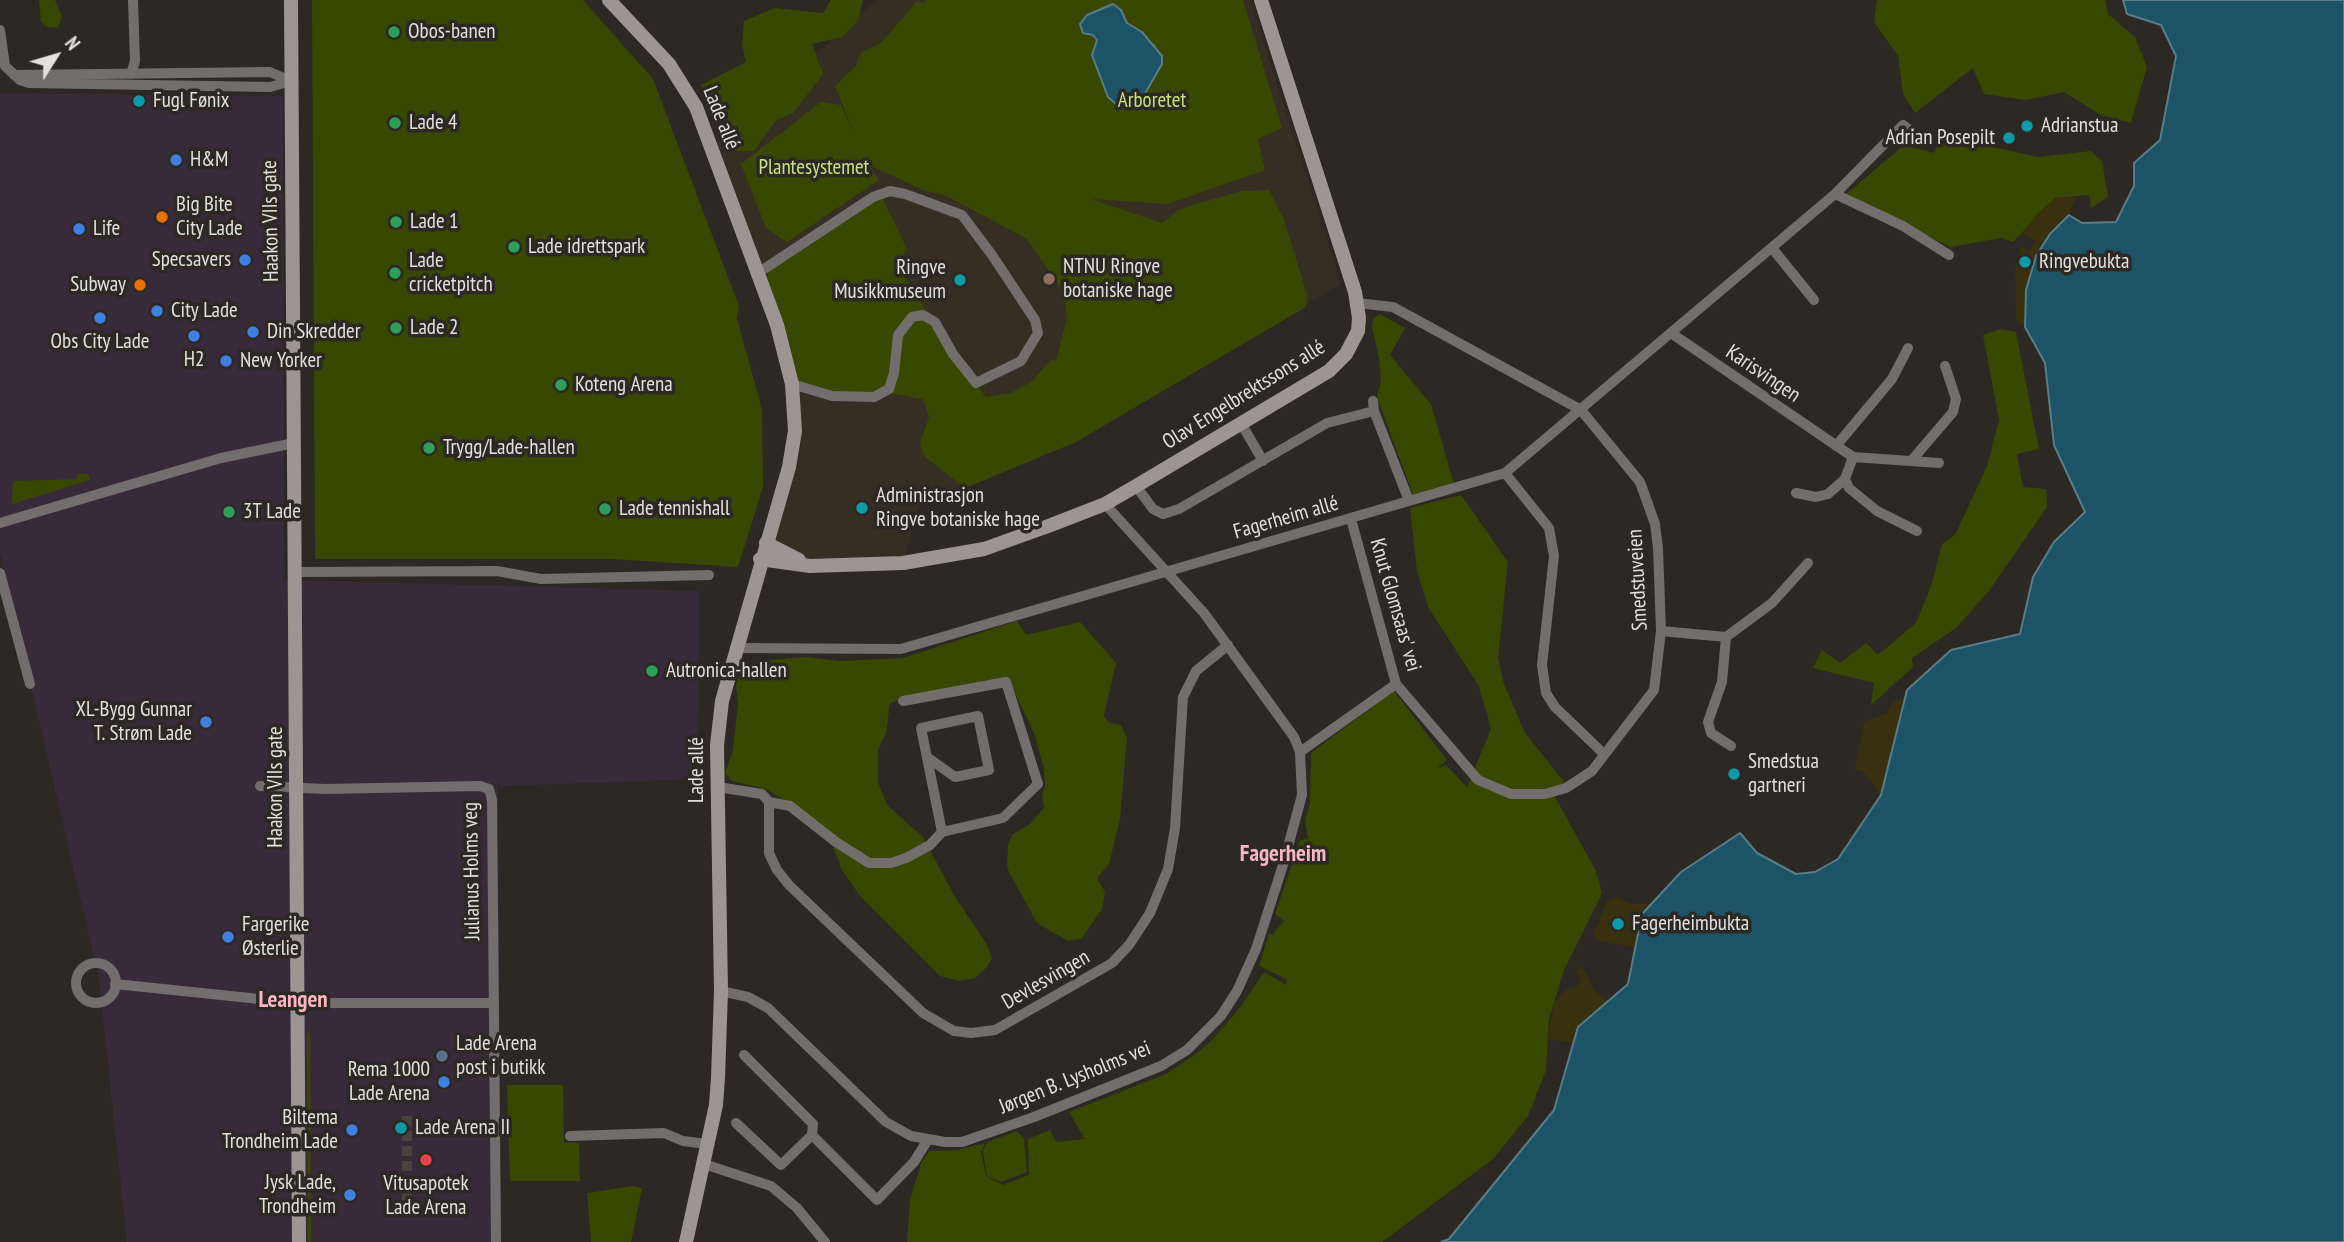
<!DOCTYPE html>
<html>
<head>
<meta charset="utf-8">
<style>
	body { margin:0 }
	#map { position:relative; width:2344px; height:1242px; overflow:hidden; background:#2c2823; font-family:"PT Sans Narrow",sans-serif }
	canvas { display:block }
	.north { position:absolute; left:21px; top:21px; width:70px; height:70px; -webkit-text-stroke:5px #2c2823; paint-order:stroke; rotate:53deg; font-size:19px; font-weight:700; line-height:28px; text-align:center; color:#e2e0dc }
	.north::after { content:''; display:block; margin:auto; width:24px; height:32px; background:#e2e0dc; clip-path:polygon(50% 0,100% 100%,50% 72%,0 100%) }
</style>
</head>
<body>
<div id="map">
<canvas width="2344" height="1242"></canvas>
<div class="north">N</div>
</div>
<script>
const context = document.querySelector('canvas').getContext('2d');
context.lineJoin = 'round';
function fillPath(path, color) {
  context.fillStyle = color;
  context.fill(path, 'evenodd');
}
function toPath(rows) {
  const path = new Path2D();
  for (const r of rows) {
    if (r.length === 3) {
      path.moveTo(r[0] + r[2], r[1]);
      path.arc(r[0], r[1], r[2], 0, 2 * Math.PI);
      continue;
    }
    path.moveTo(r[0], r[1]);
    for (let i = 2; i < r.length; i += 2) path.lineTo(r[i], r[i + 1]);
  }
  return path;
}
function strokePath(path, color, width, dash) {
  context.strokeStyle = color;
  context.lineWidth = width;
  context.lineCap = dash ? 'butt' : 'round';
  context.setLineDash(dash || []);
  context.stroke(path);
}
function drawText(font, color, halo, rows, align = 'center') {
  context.font = font + ' "PT Sans Narrow",sans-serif';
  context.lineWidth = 7;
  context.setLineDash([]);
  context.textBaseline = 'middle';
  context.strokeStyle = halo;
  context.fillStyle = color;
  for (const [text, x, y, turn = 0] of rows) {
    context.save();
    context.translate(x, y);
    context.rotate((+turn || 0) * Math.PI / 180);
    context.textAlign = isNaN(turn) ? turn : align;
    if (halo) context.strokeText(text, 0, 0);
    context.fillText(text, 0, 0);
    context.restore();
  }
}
fillPath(toPath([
	[0,93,283,96,284,580,699,591,698,779,502,786,498,782,501,1242,127,1242,99,979,0,553]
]), '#382b39');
fillPath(toPath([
	[877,0,1250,0,1341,284,1076,442,965,488,920,502,903,563,810,566,766,543,789,467,792,384,711,147]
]), '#352e23');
fillPath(toPath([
	[39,0,55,0,62,16,58,28,46,27,41,21],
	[312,0,583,0,653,79,739,306,737,319,762,409,763,487,738,567,612,559,315,559],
	[831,0,863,0,858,21,842,37,812,44,823,74,793,113,775,121,754,151,733,151,701,85,746,62,742,44,744,21,774,8,823,13],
	[926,0,1243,0,1282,128,1258,139,1265,170,1168,204,1091,199,1162,223,1178,210,1196,204,1242,191,1269,190,1283,217,1307,294,1306,307,1076,442,965,488,925,457,920,443,929,417,923,399,882,392,889,389,898,335,912,317,923,315,986,397,1011,393,1031,382,1052,359,1056,361,1067,318,1065,295,1027,239,947,196,923,190,869,165,879,180,787,242,766,228,741,164,821,102,841,105,855,135,835,86,857,65,857,60,862,52,881,43,917,1,923,3],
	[1877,0,2105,0,2108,14,2135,37,2147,67,2131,123,2101,115,2064,92,2026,100,1984,94,1973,68,1915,113,1903,94,1898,56,1874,22],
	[1938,142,1993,147,2038,157,2091,151,2102,161,2108,197,2091,208,2089,195,2055,198,2013,242,2001,238,1950,247,1845,195,1904,145,1934,153],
	[881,195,907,249,898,266,926,311,910,314,885,387,873,394,833,393,797,383,764,280,775,263],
	[1380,314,1405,328,1390,355,1431,404,1454,484,1413,495,1377,397,1381,380,1379,359,1372,327,1373,319],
	[2001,329,2016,332,2039,449,2017,454,2023,487,2046,489,2047,507,1989,591,1956,628,1912,658,1913,667,1871,705,1874,683,1813,668,1822,650,1840,663,1866,643,1878,655,1916,623,1932,583,1942,544,1955,535,1987,466,1999,420,1983,335],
	[77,474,89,474,90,480,12,504,13,481,77,479],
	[1461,495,1508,562,1498,658,1504,684,1525,733,1566,784,1550,788,1595,869,1602,893,1564,970,1549,1019,1546,1070,1528,1116,1493,1159,1382,1242,907,1242,910,1200,921,1163,929,1151,957,1150,985,1143,981,1152,986,1176,1003,1185,1029,1175,1028,1139,1050,1130,1056,1142,1085,1139,1069,1112,1166,1074,1193,1056,1210,1042,1238,1010,1264,972,1286,985,1287,979,1259,966,1269,933,1272,935,1284,921,1275,914,1300,840,1308,839,1305,820,1310,804,1311,753,1394,691,1447,760,1437,768,1446,765,1467,787,1491,729,1479,686,1428,607,1417,571,1410,508],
	[1017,621,1026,635,1080,622,1116,663,1104,716,1109,723,1121,725,1127,738,1120,819,1109,864,1097,878,1105,892,1102,909,1081,939,1068,941,1037,923,1007,868,1008,845,1013,834,1030,824,1044,808,1042,794,1045,786,1044,769,1035,735,1009,680,908,697,890,703,886,733,878,749,878,782,887,805,923,837,955,897,986,943,992,958,987,967,975,978,959,981,940,976,860,896,842,870,829,836,809,815,766,789,732,781,725,773,733,750,738,703,736,686,741,668,759,661,806,657,839,661,903,658],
	[307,1033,310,1033,311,1242,308,1242],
	[507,1085,563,1085,564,1142,579,1143,580,1181,510,1181],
	[1017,1131,1024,1139,1027,1172,1001,1182,987,1176,983,1151,987,1142],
	[633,1186,642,1188,631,1242,591,1242,587,1193]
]), '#394801');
fillPath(toPath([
	[2076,197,2069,215,2050,234,2026,290,2025,327,2016,320,2015,269,2021,246,2029,251,2035,242,2023,233,2036,215,2055,198],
	[1905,698,1881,795,1863,772,1855,769,1864,722,1887,713,1894,701],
	[1616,897,1632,904,1651,904,1642,914,1634,947,1597,941,1594,933,1607,901],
	[1582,966,1595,991,1609,1001,1578,1027,1574,1043,1548,1039,1554,1003,1566,988,1576,987,1581,981,1576,972]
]), '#38300f');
const water = toPath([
	[2123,0,2344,0,2344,1242,1441,1242,1449,1239,1554,1110,1578,1027,1628,984,1642,914,1681,872,1740,833,1757,853,1796,874,1815,872,1838,859,1881,795,1907,690,1951,650,2020,634,2033,577,2054,542,2085,512,2054,445,2045,363,2025,327,2026,290,2036,256,2050,234,2069,215,2082,223,2116,222,2134,186,2134,163,2160,140,2176,56,2161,25,2127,14,2123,0],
	[1113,4,1121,10,1127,23,1142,32,1162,56,1162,64,1143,97,1129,109,1119,107,1108,97,1092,55,1097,40,1093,35,1083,33,1080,24,1087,15,1113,4]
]);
fillPath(water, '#1d5366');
strokePath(water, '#587d89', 2);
strokePath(toPath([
	[407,1116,407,1206]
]), '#47443f', 10, [10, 5]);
strokePath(toPath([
	[0,30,5,66,20,80,29,83,270,87,291,81],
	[131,74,135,61,133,0],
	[14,75,270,72,291,81],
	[1835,194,1903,226,1949,255],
	[1772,248,1814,300],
	[758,273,873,197,890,191,905,194,962,215,992,255,1035,320,1038,333,1021,361,976,383,953,354,935,322,923,315,912,317,898,335,894,373,889,389,874,397,832,396,792,384],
	[1671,333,1853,457,1939,463],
	[1373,401,1374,411,1409,501],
	[1241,423,1263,461],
	[1836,446,1892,379,1908,348],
	[1912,460,1953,412,1956,399,1945,366],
	[1505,473,1549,528,1554,556,1542,665,1546,693,1555,707,1604,754],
	[1845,479,1849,488,1877,511,1917,531],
	[1136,486,1153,509,1163,514,1179,509,1327,423,1374,411],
	[1796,493,1816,497,1828,494,1845,479,1853,457],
	[1351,519,1396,684,1478,780,1511,794,1545,794,1566,788,1592,771,1654,690,1661,631,1658,548,1655,524,1640,482,1581,410,1393,307,1357,303],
	[0,523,221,458,294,443],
	[295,572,497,571,541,579,709,575],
	[0,573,30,684],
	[1661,631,1726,637,1772,603,1808,563],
	[1726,637,1722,682,1708,722,1711,733,1731,746],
	[735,648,901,649,1505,473,1835,194,1903,125,1917,136],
	[1300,752,1396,684],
	[927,757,955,777,989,770,978,716,921,728,942,832],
	[260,786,325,789,480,786,489,789,492,800,496,1242],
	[718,787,762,794,769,802,769,853,777,870,789,885,923,1013,954,1031,971,1033,995,1030,1112,963,1129,945,1150,913,1168,869,1175,828,1183,697,1196,671,1228,645],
	[769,802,790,806,836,842,869,863,891,863,906,858,930,845,942,832,1003,818,1038,784,1006,682,903,701],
	[96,983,20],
	[115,984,298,1003,493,1003],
	[721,991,748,997,768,1008,886,1122,911,1136,945,1142,962,1142,1034,1117,1161,1066,1187,1050,1221,1016,1237,991,1256,949,1283,865,1302,795,1300,752,1294,737,1204,613,1105,504],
	[744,1055,813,1124,812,1135,877,1200,914,1162,927,1141],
	[736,1123,781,1165,812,1135],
	[570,1136,664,1133,683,1141,707,1144],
	[704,1164,771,1186,797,1208,825,1242]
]), '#726e6d', 10);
strokePath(toPath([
	[291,0,299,1242],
	[609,0,669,64,696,107,777,325,792,384,795,431,789,467,722,701,717,745,721,991,718,1078,716,1105,686,1242],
	[766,543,799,560],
	[760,559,810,566,903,563,984,549,1051,525,1105,504,1136,486,1329,371,1346,354,1358,331,1359,318,1355,292,1261,0]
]), '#9c9594', 14);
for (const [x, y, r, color] of [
	[394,32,7,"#2e9e5b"],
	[139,101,7,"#0f9aa8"],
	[395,123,7,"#2e9e5b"],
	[2027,126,7,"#0f9aa8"],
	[2009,138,7,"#0f9aa8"],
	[176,160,7,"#3f7fe0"],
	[162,217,7,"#e8710a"],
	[396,222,7,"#2e9e5b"],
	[79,229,7,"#3f7fe0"],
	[514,247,7,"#2e9e5b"],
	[245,260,7,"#3f7fe0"],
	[2025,262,7,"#0f9aa8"],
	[395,273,7,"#2e9e5b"],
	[1049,279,7,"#8d6e63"],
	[960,280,7,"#0f9aa8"],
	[140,285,7,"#e8710a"],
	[157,311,7,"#3f7fe0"],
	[100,318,7,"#3f7fe0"],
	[396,328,7,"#2e9e5b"],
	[253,332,7,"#3f7fe0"],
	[194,336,7,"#3f7fe0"],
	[226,361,7,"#3f7fe0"],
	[561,385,7,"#2e9e5b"],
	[429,448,7,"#2e9e5b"],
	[862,508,7,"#0f9aa8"],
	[605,509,7,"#2e9e5b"],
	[229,512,7,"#2e9e5b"],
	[652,671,7,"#2e9e5b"],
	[206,722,7,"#3f7fe0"],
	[1734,774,7,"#0f9aa8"],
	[1618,924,7,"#0f9aa8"],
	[228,937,7,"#3f7fe0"],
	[442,1056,7,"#5c6f8a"],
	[444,1082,7,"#3f7fe0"],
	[401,1128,7,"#0f9aa8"],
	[352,1130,7,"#3f7fe0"],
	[426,1160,7,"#e0444e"],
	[350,1195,7,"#3f7fe0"]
]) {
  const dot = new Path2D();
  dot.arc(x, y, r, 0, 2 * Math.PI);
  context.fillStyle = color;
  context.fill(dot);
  strokePath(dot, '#2c2823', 2.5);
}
drawText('21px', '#e2e0dc', '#2c2823', [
	["Obos-banen",408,32],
	["Fugl Fønix",153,101],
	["Lade 4",409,123],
	["Adrianstua",2041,126],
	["Adrian Posepilt",1995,138,"right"],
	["H&M",190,160],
	["Big Bite",176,205],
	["City Lade",176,229],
	["Lade 1",410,222],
	["Life",93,229],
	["Lade idrettspark",528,247],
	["Specsavers",231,260,"right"],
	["Lade",409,261],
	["cricketpitch",409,285],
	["Ringvebukta",2039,262],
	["NTNU Ringve",1063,267],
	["botaniske hage",1063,291],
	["Ringve",946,268,"right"],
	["Musikkmuseum",946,292,"right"],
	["Subway",126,285,"right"],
	["City Lade",171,311],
	["Lade 2",410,328],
	["Din Skredder",267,332],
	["Obs City Lade",100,342,"center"],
	["H2",194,360,"center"],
	["New Yorker",240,361],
	["Koteng Arena",575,385],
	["Trygg/Lade-hallen",443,448],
	["Administrasjon",876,496],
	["Ringve botaniske hage",876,520],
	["Lade tennishall",619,509],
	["3T Lade",243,512],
	["Autronica-hallen",666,671],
	["XL-Bygg Gunnar",192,710,"right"],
	["T. Strøm Lade",192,734,"right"],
	["Smedstua",1748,762],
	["gartneri",1748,786],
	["Fagerheimbukta",1632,924],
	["Fargerike",242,925],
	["Østerlie",242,949],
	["Lade Arena",456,1044],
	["post i butikk",456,1068],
	["Rema 1000",430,1070,"right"],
	["Lade Arena",430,1094,"right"],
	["Biltema",338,1118,"right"],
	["Trondheim Lade",338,1142,"right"],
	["Lade Arena II",415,1128],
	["Jysk Lade,",336,1183,"right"],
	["Trondheim",336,1207,"right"],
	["Vitusapotek",426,1184,"center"],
	["Lade Arena",426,1208,"center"]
], 'left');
drawText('21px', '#c5e379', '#2c2823', [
	["Arboretet",1152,101],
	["Plantesystemet",814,168]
]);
drawText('21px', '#e2e0dc', '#2c2823', [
	["Lade allé",721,118,68],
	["Haakon VIIs gate",271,221,-91],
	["Karisvingen",1763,374,34],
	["Olav Engelbrektssons allé",1244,395,-32],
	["Fagerheim allé",1286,518,-16],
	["Smedstuveien",1638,580,-93],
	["Knut Glomsaas' vei",1395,605,74],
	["Lade allé",697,770,-90],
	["Haakon VIIs gate",276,787,-90],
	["Julianus Holms veg",472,871,-91],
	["Devlesvingen",1046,980,-30],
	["Jørgen B. Lysholms vei",1075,1078,-22]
]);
drawText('bold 23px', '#f9b5c0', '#2c2823', [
	["Fagerheim",1283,854],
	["Leangen",293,1000]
]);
</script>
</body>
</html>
